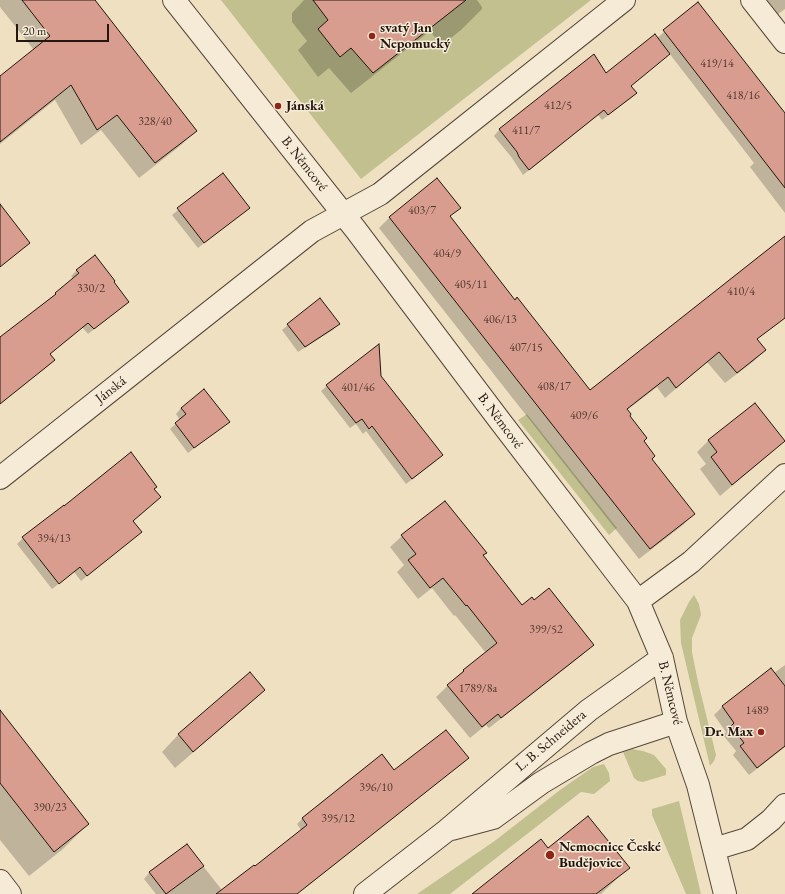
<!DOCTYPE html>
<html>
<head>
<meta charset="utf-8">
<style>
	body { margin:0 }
	#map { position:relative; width:785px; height:894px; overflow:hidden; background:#f0e0c2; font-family:"EB Garamond",serif }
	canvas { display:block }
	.scale { position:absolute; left:16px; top:24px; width:93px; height:18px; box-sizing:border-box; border:2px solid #22160e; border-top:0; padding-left:5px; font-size:12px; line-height:14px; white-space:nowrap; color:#22160e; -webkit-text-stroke:3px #f5ebd7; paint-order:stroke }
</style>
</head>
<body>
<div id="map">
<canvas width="785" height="894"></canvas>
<div class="scale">20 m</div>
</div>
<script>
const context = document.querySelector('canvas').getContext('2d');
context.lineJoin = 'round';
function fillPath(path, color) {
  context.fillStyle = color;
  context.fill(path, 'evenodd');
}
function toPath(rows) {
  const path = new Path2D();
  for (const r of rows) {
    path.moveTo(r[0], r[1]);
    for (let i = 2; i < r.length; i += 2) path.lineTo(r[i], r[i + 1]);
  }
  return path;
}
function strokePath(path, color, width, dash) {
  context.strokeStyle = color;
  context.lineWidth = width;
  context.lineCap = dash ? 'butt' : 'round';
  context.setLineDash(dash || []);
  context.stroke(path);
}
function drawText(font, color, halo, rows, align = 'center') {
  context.font = font + ' "EB Garamond",serif';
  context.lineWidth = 3;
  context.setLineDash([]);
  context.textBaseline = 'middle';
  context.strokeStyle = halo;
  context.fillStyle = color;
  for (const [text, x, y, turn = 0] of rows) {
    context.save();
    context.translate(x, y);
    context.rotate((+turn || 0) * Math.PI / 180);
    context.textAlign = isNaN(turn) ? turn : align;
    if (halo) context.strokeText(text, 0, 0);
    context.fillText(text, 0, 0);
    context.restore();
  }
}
fillPath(toPath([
	[221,0,591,0,361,179],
	[527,414,617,528,609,535,518,420],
	[694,595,699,604,701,615,692,638,692,652,698,682,716,755,714,761,710,766,681,643,680,620,689,602],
	[632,749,643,751,654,755,666,769,666,775,643,782,638,781,634,778,623,752],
	[604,764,609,773,610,781,594,794,581,792,450,894,417,894,496,840,560,790,593,767],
	[679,801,701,894,686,894,652,815,652,809]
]), '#c1c08e');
fillPath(toPath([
	[0,0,94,0,196,131,180,146,139,178,101,130,81,145,55,100,0,144,0,77,34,50,0,7],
	[304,0,477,0,482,7,482,9,461,30,442,45,441,44,440,44,430,31,351,93,329,68,318,77,298,50,307,41,292,22,292,13],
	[742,0,785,0,785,9,762,26],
	[698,4,785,114,785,213,750,167,754,163,669,53,630,87,635,93,630,99,602,120,598,115,523,175,512,158,494,136,499,130,594,56,606,74,657,38],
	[223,174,249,208,198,248,172,215],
	[459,208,449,217,515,301,590,392,785,250,785,303,750,334,765,350,754,361,725,383,707,362,665,398,657,387,627,410,651,459,693,514,683,525,639,559,379,228,389,218],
	[77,270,113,282,122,307,88,334,82,327,49,354,54,360,48,366,0,403,0,339,74,279,71,276],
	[338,324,333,330,298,352,282,330,288,325],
	[380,376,436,461,406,484,366,431,363,434,356,424,350,428,321,391,327,386],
	[181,408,228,422,188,453,170,429,180,420,176,414],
	[784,440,772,452,720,496,700,469,706,464,697,452,708,441],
	[153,489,132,521,141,532,81,581,74,572,52,589,17,544,23,538],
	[445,502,482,556,522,606,534,601,592,645,581,656,489,728,486,725,470,738,436,697,463,671,486,653,455,615,454,616,432,588,418,599,397,572,404,565,390,547,402,536],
	[785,665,785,747,749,775,733,755,736,751,723,735,726,732,714,715,722,707,771,669,774,673],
	[250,673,264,689,247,706,175,768,162,752,178,735],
	[0,712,88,824,63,849,29,876,0,840],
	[382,755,394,771,467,758,297,894,156,894,144,879,149,873,187,846,222,890,255,868,301,830,297,824,302,819],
	[548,849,628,868,601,894,473,894]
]), '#0003');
const building = toPath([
	[22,0,95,0,197,131,155,163,117,115,97,130,71,85,0,142,0,76,50,36,22,0],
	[313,0,466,0,373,73,351,48,340,57,318,29,328,20,313,0],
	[698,2,785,113,785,188,663,30,698,2],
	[655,34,670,54,631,86,637,93,608,115,604,110,529,170,519,157,517,152,499,129,594,54,606,73,655,34],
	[223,173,250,208,204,243,177,208,223,173],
	[437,178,461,208,450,216,515,300,517,297,590,390,785,236,785,318,757,339,766,350,737,373,719,352,676,388,668,377,627,409,631,414,630,416,647,438,644,441,655,456,652,459,695,514,650,549,389,217,437,178],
	[0,204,30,243,0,267,0,204],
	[95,255,115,281,114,282,129,302,94,329,88,323,50,354,55,360,0,404,0,337,56,294,55,293,79,273,76,270,95,255],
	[320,298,340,324,305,347,287,324,320,298],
	[379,344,381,376,443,455,412,479,372,426,369,429,362,419,356,423,326,385,379,344],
	[204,389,230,422,194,448,175,423,186,414,181,408,204,389],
	[755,403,785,441,732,485,711,457,717,452,708,440,755,403],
	[131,452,157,487,154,489,161,497,133,521,142,532,87,576,80,567,59,584,22,537,64,505,64,506,131,452],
	[445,501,487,553,483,555,522,605,532,597,534,600,549,588,594,645,501,718,498,714,482,727,447,685,464,671,463,670,497,643,467,605,466,606,443,578,430,588,408,560,416,554,401,535,445,501],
	[771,668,785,686,785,746,757,768,740,746,744,743,731,726,734,723,722,706,771,668],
	[250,672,265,690,193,752,178,734,250,672],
	[0,710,89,824,54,852,0,783,0,710],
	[446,730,469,758,297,894,216,894,254,865,255,866,307,825,302,818,382,754,394,770,446,730],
	[588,816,630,868,596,894,472,894,541,839,548,848,588,816],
	[187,844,204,866,166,894,149,872,187,844]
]);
fillPath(building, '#d89d8f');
strokePath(building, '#22160e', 1);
const minor = toPath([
	[174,0,356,230,500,421,638,601,662,658,676,722,698,785,725,894],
	[752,0,785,42],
	[0,478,312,231,380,194,624,0],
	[638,601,691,562,785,475],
	[452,829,493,818,541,783,591,753,609,744,676,722],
	[714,849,747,839,771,820,785,805],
	[0,881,10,894],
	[365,894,446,831,589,710,662,658]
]);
strokePath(minor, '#56483b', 24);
strokePath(minor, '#f5ebd7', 22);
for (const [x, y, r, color] of [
	[372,36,4,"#8f2418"],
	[278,106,4,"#8f2418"],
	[761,732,4,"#8f2418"],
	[550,855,5,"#8f2418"]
]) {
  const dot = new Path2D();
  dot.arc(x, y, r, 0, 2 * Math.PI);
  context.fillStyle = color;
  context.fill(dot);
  strokePath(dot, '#f5ebd7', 1.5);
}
drawText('12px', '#50382e', null, [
	["419/14",717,64],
	["418/16",743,96],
	["412/5",558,106],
	["328/40",155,122],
	["411/7",526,131],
	["403/7",422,211],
	["404/9",447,254],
	["405/11",471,285],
	["330/2",91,289],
	["410/4",741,292],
	["406/13",500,320],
	["407/15",526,348],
	["408/17",554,387],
	["401/46",358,388],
	["409/6",584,416],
	["394/13",54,539],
	["399/52",546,630],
	["1789/8a",478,689],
	["1489",757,711],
	["396/10",376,788],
	["390/23",50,808],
	["395/12",338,819]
]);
drawText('bold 14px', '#22160e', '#f5ebd7', [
	["svatý Jan",380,28],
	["Nepomucký",380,44],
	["Jánská",286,106],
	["Dr. Max",753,732,"right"],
	["Nemocnice České",559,847],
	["Budějovice",559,863]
], 'left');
drawText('14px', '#22160e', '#f5ebd7', [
	["B. Němcové",304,164,52],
	["Jánská",111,390,-38],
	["B. Němcové",500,421,53],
	["B. Němcové",670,693,76],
	["L. B. Schneidera",551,741,-40]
]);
</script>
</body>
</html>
